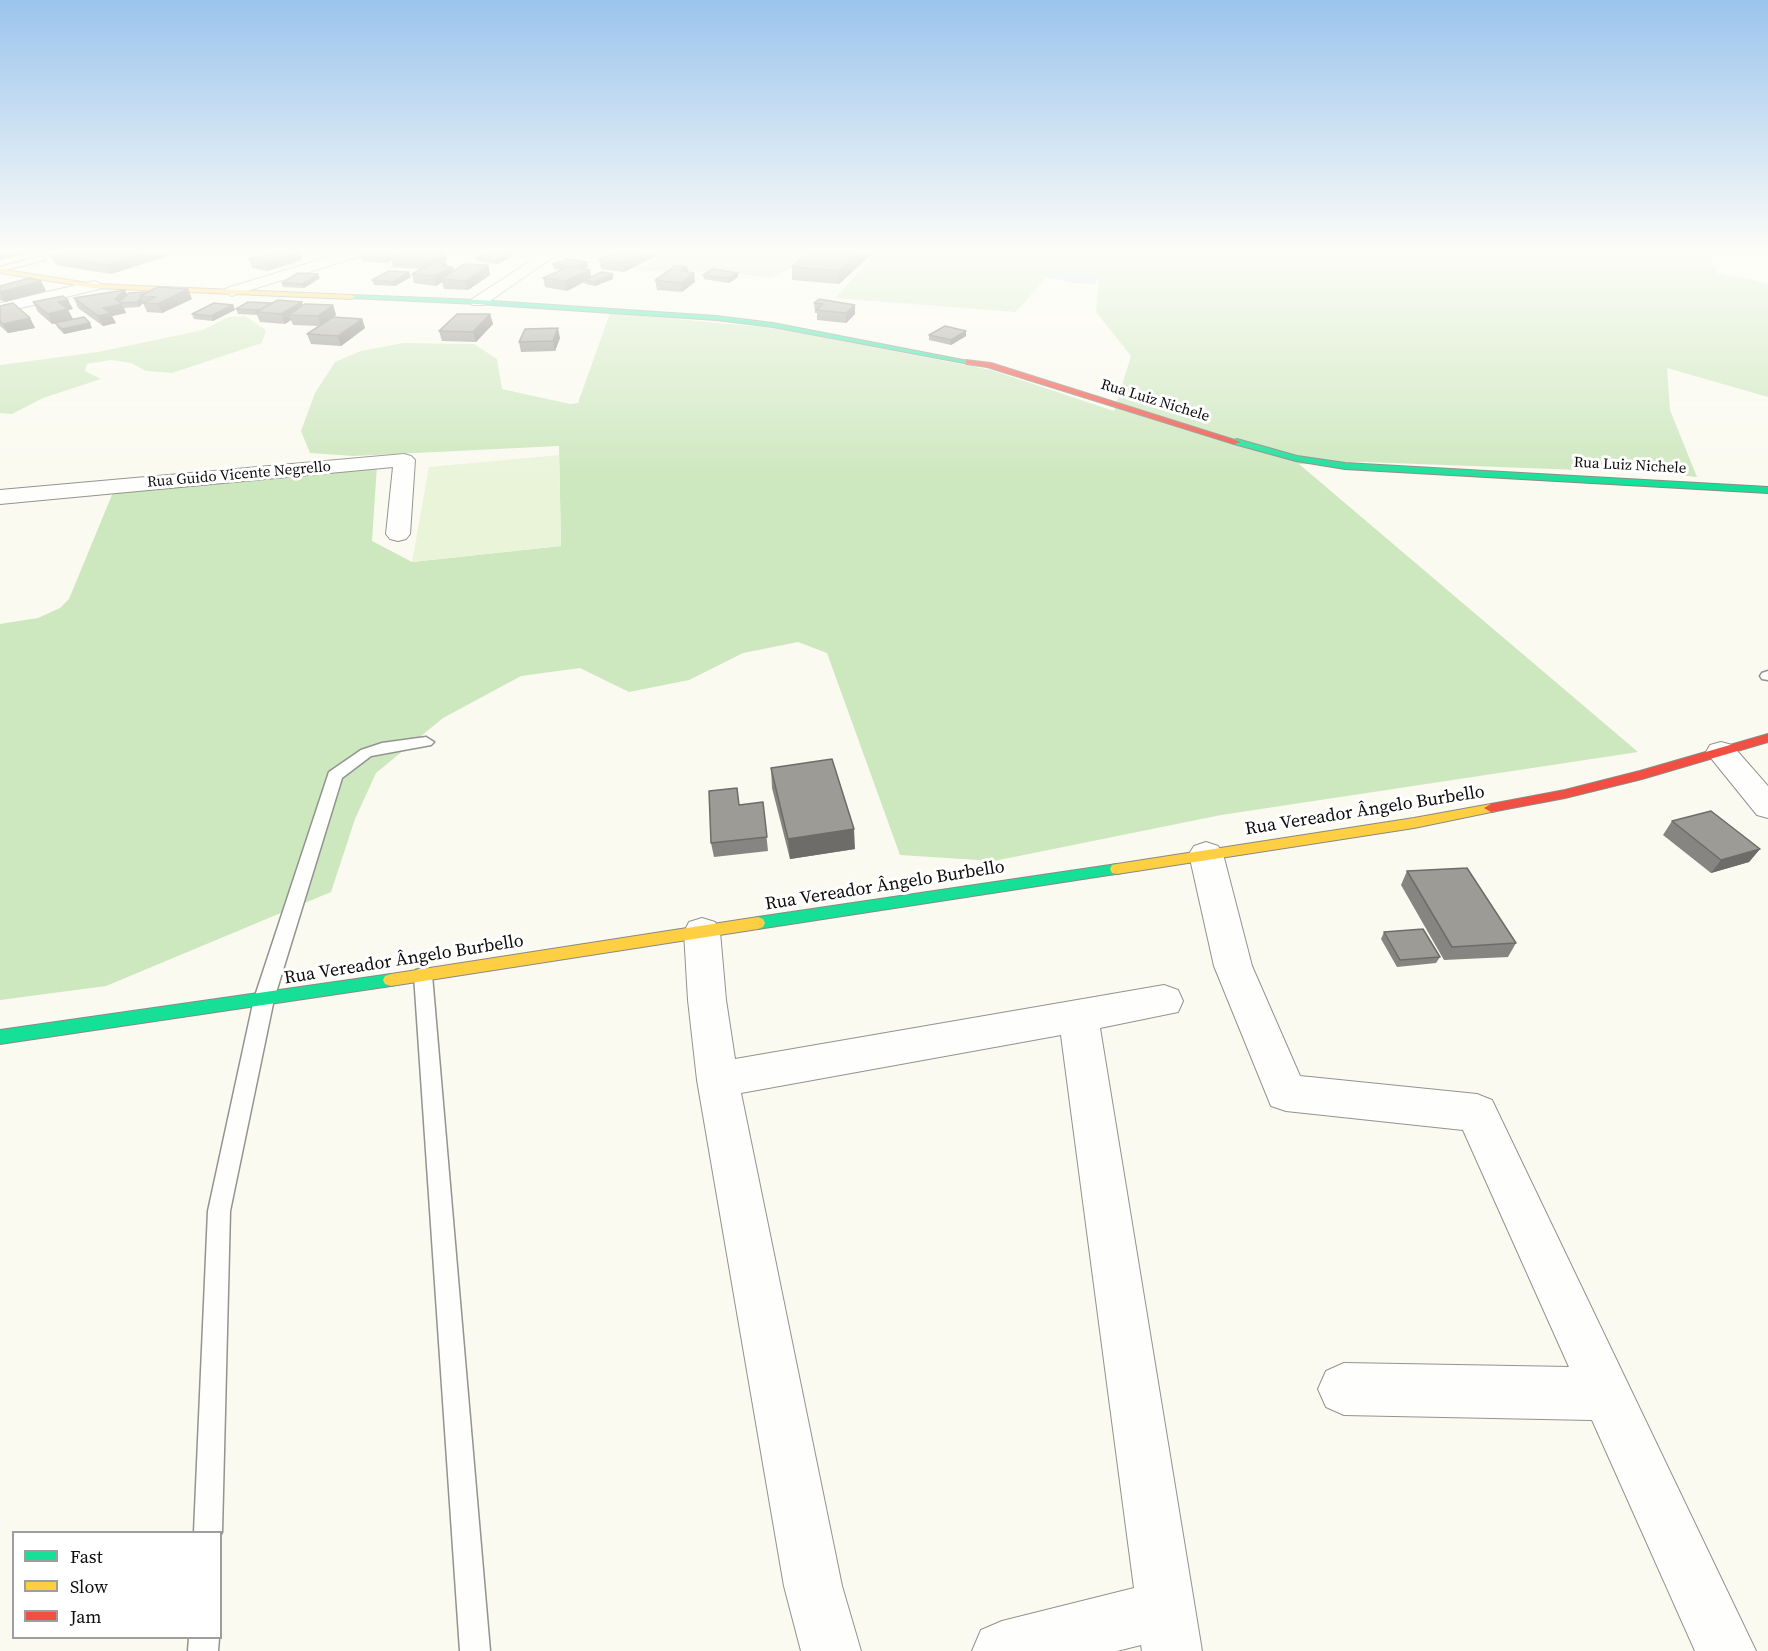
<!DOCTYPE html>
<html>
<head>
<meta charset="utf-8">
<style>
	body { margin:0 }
	#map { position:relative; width:1768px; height:1651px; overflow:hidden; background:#fafaf0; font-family:"Source Serif 4",serif }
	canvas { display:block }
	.legend { position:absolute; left:12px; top:1531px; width:210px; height:108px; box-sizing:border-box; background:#fff; border:2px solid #9e9e9e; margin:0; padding:8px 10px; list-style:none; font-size:18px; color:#0c0c0c }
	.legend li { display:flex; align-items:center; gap:12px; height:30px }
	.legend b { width:30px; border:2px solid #9e9e9e }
</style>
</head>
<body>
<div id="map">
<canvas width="1768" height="1651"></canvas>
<ul class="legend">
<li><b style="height:8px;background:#16e098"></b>Fast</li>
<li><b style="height:8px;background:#ffcf43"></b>Slow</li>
<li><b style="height:8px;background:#f24e42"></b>Jam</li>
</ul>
</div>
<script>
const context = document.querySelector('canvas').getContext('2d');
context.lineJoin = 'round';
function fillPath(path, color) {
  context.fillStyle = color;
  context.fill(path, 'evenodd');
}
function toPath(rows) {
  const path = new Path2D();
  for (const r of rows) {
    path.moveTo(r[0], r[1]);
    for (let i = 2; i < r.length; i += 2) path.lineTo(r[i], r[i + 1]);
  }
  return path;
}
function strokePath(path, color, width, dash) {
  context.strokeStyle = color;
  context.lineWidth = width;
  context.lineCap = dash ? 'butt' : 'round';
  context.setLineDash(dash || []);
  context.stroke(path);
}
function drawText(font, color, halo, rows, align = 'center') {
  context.font = font + ' "Source Serif 4",serif';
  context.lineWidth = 6;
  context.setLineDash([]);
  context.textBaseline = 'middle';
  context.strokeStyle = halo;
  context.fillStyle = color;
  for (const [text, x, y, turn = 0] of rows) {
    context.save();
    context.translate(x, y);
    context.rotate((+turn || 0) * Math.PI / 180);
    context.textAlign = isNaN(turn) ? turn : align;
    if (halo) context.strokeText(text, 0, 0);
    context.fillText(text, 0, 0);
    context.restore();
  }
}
fillPath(toPath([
	[665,253,811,253,799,264,771,278,724,272,634,271],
	[876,253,1709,253,1717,273,1768,283,1768,397,1667,368,1670,410,1697,477,1659,473,1365,462,1299,464,1638,752,1221,815,994,861,900,855,827,653,798,642,743,653,689,680,629,692,580,668,521,676,443,718,376,773,355,819,331,892,106,986,0,1000,0,624,38,618,60,608,69,599,114,490,377,465,372,541,412,562,561,546,559,446,354,456,310,453,301,431,315,393,335,362,361,351,403,343,474,344,497,359,502,389,570,404,578,403,610,313,774,328,991,370,1114,411,1131,356,1096,312,1099,277,1090,272,1050,273,1016,312,835,298],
	[245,316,266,330,262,343,172,373,146,371,131,363,111,360,87,364,85,371,101,379,43,398,12,414,0,413,0,365,98,352,203,330,228,317]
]), '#cde7be');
fillPath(toPath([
	[559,455,561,546,412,562,429,467]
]), '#e9f4d9');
fillPath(toPath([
	[1067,271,1090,272,1099,277,1095,284,1074,283,1046,277,1050,273]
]), '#c7ddf4');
const lane = toPath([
	[42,256,45,260,0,271,0,267,42,256],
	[1768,671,1768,680,1762,679,1760,676,1762,673,1768,671],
	[426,737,434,742,431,745,371,756,342,778,274,999,230,1211,222,1532,220,1536,220,1532,194,1532,208,1211,254,999,329,772,361,750,382,743,426,737],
	[423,968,430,970,432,975,490,1651,460,1651,414,975,416,970,423,968],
	[189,1638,219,1638,218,1651,188,1651,189,1638]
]);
const street = toPath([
	[342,253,363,253,361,256,237,294,232,296,224,291,227,288,342,253],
	[543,253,559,253,484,305,472,305,470,302,472,299,543,253],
	[94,281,99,283,102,286,99,289,0,313,0,303,94,281],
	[404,454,411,456,415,460,410,534,406,539,398,541,390,539,386,534,393,467,0,504,0,490,404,454],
	[1721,742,1732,745,1768,786,1768,818,1757,815,1706,752,1710,745,1721,742],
	[1206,842,1218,846,1223,854,1252,966,1300,1076,1477,1094,1492,1100,1756,1651,1695,1651,1592,1420,1344,1415,1326,1407,1318,1389,1326,1371,1344,1363,1569,1367,1463,1130,1286,1111,1271,1106,1214,966,1189,854,1194,846,1206,842],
	[702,918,715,922,720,932,726,1000,735,1059,1164,985,1178,990,1183,1001,1178,1012,1100,1028,1202,1651,1142,1651,1141,1645,1117,1651,972,1651,981,1630,1002,1621,1134,1588,1061,1035,741,1093,842,1586,861,1651,801,1651,784,1586,697,1080,688,1000,684,932,689,922,702,918]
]);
const fast = toPath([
	[352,295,478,300,716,316,773,323,973,362,969,364,773,327,716,320,478,304,350,298,352,295],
	[1237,439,1297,456,1345,463,1768,487,1768,493,1345,469,1296,461,1234,444,1234,440,1237,439],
	[1117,864,1122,865,1124,869,1122,873,758,929,753,927,751,923,753,919,758,917,1117,864],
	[391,974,397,976,399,980,397,984,391,986,0,1044,0,1030,391,974]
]);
const slow = toPath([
	[0,269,94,284,352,295,355,297,352,299,94,288,0,273,0,269],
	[1491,804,1498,808,1496,811,1414,828,1117,874,1112,873,1110,869,1112,865,1117,864,1414,818,1491,804],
	[758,917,763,919,765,923,763,927,758,929,391,986,385,984,383,980,385,976,391,974,758,917]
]);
const jam = toPath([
	[966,360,991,363,1241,442,1234,444,987,367,966,364,966,360],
	[1768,734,1768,742,1642,779,1565,798,1491,812,1484,808,1491,804,1565,790,1640,771,1768,734]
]);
strokePath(lane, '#93938f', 3);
strokePath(street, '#93938f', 2);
strokePath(fast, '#8a8a85', 2);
strokePath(slow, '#8a8a85', 2);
strokePath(jam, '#8a8a85', 2);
fillPath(lane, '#fefefd');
fillPath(street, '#fefefd');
fillPath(fast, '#16e098');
fillPath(slow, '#ffcf43');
fillPath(jam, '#f24e42');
fillPath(toPath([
	[262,253,300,253,302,260,267,271,252,268,249,259,266,254],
	[368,253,445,253,447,260,443,263,454,271,488,265,490,275,468,290,444,289,442,282,436,286,414,283,412,274,422,269,393,267,391,260,387,263,362,261,361,257],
	[486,253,514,253,514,256,497,264,477,261,476,257],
	[593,253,662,253,624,272,601,269,599,260,610,255],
	[808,253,873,253,839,284,792,280,792,267],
	[51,256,167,256,111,274,56,265],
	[553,264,588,267,583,269,590,270,591,277,613,279,595,286,585,284,584,282,567,291,545,287,543,278,560,270,554,269],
	[687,267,688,272,694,273,695,282,682,292,657,290,655,280],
	[703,275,738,277,729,283,704,279],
	[411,277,395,286,374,285,372,280],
	[320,278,304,288,283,287,282,283],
	[41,281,46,291,5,302,0,300,0,286],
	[125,290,127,294,192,299,162,313,147,312,143,303,139,307,124,308,126,313,112,316,116,323,103,326,78,308,74,298],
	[33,302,73,309,68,310,73,319,52,324,38,312],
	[814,303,855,305,855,314,846,323,817,320,817,313,815,313],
	[233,305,235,310,213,321,194,319,192,314],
	[333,305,336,315,330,319,362,319,365,328,341,346,311,344,307,334,320,326,293,325,291,320,285,324,260,322,257,315,238,314,236,309],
	[0,306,30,318,35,328,8,333,0,326],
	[490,314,493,324,476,342,442,341,439,331],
	[55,323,92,328,64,334,58,328],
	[929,335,966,336,951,345,929,340],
	[560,338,555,351,521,352,519,342],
	[771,768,855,849,790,859,772,788],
	[763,802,768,851,714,857,711,843,739,805],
	[1672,821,1760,849,1749,862,1711,873,1663,835],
	[1407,871,1516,943,1508,957,1444,960,1401,885],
	[1384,932,1440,957,1436,963,1397,967,1381,939]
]), '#868581');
fillPath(toPath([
	[0,253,30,253,0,260],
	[146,253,166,253,167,256,111,274,107,265],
	[296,253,300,253,302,260,267,271,264,262],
	[395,253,397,253,398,256,391,258,391,260,387,263,386,258],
	[444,253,445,253,447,260,432,270,430,261],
	[512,253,514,253,514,256,497,264,496,260],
	[643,253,662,253,624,272,622,263],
	[858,253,873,253,839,284,838,271],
	[587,262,588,267,574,272,573,268],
	[446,263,448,269,453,267,455,276,441,279,442,282,436,286,434,276,441,266],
	[488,265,490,275,468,290,466,281],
	[687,267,688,276,681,271],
	[590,270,591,279,584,280,584,282,567,291,565,281],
	[409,272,411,277,395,286,393,282],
	[694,273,695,282,682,292,681,283],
	[738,273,738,277,729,283,728,278],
	[318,274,320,278,304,288,302,284],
	[613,274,613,279,595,286,595,282],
	[41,281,46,291,5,302,0,292],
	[188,289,192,299,162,313,158,304],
	[125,290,129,299,117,303,122,304,126,313,112,316,116,323,103,326,98,316,103,308],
	[141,298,143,303,139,307,137,302],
	[68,300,73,309,68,310,73,319,52,324,48,314,58,302],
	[302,302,305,311,289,315,291,320,285,324,281,314],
	[233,305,235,310,213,321,211,316],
	[333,305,336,315,321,326,318,316],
	[855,305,855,314,846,323,846,313],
	[490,314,493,324,476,342,473,332],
	[30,318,35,328,8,333,3,324],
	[362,319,365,328,341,346,338,336],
	[90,323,92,328,64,334,62,329],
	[558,328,560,338,555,351,553,341],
	[966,331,966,336,951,345,951,340],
	[854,829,855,849,790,859,788,839],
	[1760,849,1749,862,1711,873,1721,860]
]), '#6d6c69');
const building = toPath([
	[62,253,146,253,107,265,51,256,62,253],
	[270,253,296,253,264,262,249,259,270,253],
	[368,253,395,253,386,258,361,257,368,253],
	[401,253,444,253,430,261,391,258,401,253],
	[486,253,512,253,496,260,476,257,486,253],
	[614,253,643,253,622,263,599,260,614,253],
	[808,253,858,253,838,271,792,267,808,253],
	[567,259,587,262,574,268,553,264,567,259],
	[435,262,446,263,441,266,453,267,434,276,412,274,435,262],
	[464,264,488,265,466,281,441,279,464,264],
	[675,266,687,267,681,271,694,273,681,283,655,280,675,266],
	[568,267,590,270,565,281,543,278,568,267],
	[713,269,738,273,728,278,703,275,713,269],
	[389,271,409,272,393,282,372,280,389,271],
	[602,272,613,274,595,282,584,280,602,272],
	[298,273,318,274,302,284,282,283,298,273],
	[30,278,41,281,0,292,0,286,30,278],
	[158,287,188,289,158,304,143,303,156,297,140,296,158,287],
	[125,290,115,299,122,304,103,308,111,313,98,316,74,298,125,290],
	[148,292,140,296,141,298,137,302,121,303,119,302,129,293,148,292],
	[63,296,68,300,58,302,68,309,48,314,33,302,63,296],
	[819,299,855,305,846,313,816,310,823,304,814,303,819,299],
	[278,300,302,302,281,314,256,312,278,300],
	[248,302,272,303,260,310,236,309,248,302],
	[13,303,30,318,3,324,0,321,0,306,13,303],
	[214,303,233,305,211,316,192,314,214,303],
	[305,304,333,305,318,316,289,315,305,304],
	[457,314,490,314,473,332,439,331,457,314],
	[84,317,90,323,62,329,55,323,84,317],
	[333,317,362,319,338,336,307,334,333,317],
	[945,326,966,331,951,340,929,335,945,326],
	[558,328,553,341,519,342,525,329,558,328],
	[832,759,854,829,788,839,771,768,832,759],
	[737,788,739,805,763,802,767,837,711,843,709,791,737,788],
	[1711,811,1760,849,1721,860,1672,821,1711,811],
	[1467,868,1516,943,1452,947,1407,871,1467,868],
	[1423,929,1440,957,1400,960,1384,932,1423,929]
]);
fillPath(building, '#9c9b96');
strokePath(building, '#6d6c69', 1.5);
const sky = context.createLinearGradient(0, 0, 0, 484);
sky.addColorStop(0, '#9bc4ed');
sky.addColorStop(0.52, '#fdfdf8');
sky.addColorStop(1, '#fdfdf800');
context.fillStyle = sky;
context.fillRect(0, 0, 1768, 484);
drawText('15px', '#0c0c0c', '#fff', [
	["Rua Luiz Nichele",1155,401,17],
	["Rua Luiz Nichele",1630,466,3],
	["Rua Guido Vicente Negrello",239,475,-5]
]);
drawText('18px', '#0c0c0c', '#fff', [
	["Rua Vereador Ângelo Burbello",1365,811,-9],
	["Rua Vereador Ângelo Burbello",885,886,-9],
	["Rua Vereador Ângelo Burbello",404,960,-9]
]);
</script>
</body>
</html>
